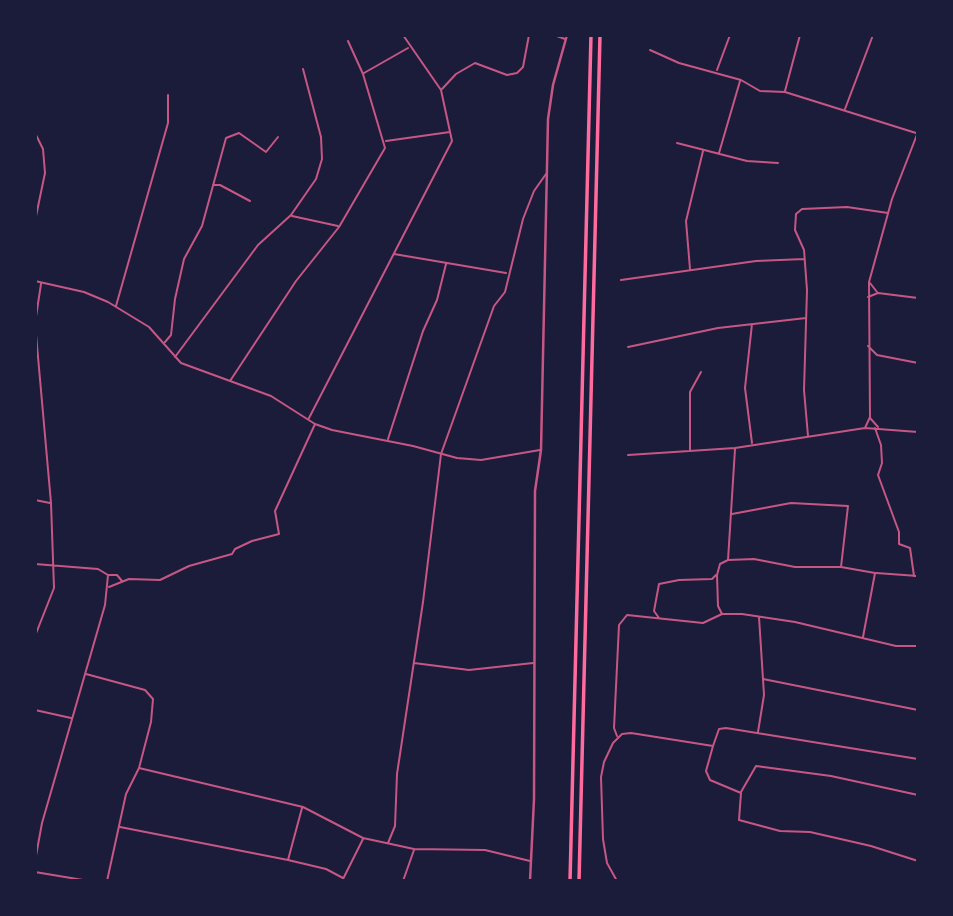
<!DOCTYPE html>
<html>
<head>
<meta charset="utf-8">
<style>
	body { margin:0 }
	#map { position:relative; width:953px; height:916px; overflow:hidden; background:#1b1b3a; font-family:"Asap Condensed",sans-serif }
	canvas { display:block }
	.frame { position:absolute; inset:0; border:37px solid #1b1b3a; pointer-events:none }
</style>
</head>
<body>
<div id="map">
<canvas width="953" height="916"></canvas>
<div class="frame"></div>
</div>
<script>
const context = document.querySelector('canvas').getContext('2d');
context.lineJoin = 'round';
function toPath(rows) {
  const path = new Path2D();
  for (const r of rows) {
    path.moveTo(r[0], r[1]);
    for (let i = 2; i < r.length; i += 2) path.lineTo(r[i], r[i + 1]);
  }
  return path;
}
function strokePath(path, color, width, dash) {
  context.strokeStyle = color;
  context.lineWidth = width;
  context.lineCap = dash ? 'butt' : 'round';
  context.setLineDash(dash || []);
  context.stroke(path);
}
strokePath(toPath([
	[554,35,565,39],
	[650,50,679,63,741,80,760,91,785,92,916,133],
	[717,70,730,35],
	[364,73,408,48],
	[442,89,456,74,475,63,507,75,517,73,523,67,529,35],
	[785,91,800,35],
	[845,109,873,35],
	[35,133,43,149,45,173,35,221],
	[386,141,450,132],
	[677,143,747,161,778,163],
	[719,153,740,81],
	[213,185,220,185,250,201],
	[292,216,338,226],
	[394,254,506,273],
	[690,269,686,221,703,151],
	[621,280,756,261,804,259],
	[35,281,84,292,108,302,149,327,181,363,271,396,315,424,332,430,413,446,457,458,481,460,540,450],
	[870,283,877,292],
	[868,297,878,293,918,298],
	[116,306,168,123,168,95],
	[35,323,51,503,54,588,35,636],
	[35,323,41,284],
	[752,324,745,388,752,443],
	[165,342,171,335,175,299,184,259,202,226,226,138,239,133,266,152,278,137],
	[868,346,877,355,918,363],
	[628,347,718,328,806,318],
	[175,357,258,245,291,215,316,179,322,159,321,137,303,69],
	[230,381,296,281,339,227,385,148,363,74,348,41],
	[309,418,452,141,441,90,403,35],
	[870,418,878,427],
	[865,428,870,417,869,282,892,199,918,132],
	[875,428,881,445,882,463,878,475,899,532,899,544,910,548,914,576],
	[808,436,804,390,807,290,804,250,795,230,796,214,802,209,847,207,888,213],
	[388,439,423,331,437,300,446,264],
	[690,450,690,392,701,372],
	[628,455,735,448,865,428,918,432],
	[35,500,50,503],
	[732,514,791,503,848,506,841,567,875,573,863,637],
	[728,560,754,559,795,567,840,567],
	[35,564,98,569,108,575,105,605,42,823,35,861],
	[876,573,918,576],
	[109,575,117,575,122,581],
	[109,587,129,579,160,580,189,566,232,554,235,549,252,541,279,534,275,511,315,424],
	[722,614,718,606,717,575,720,564,728,560,735,449],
	[659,618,654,611,659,584,679,580,712,579,716,575],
	[414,663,469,670,533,663],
	[86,674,145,690,153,699,151,722,139,768,126,794,107,881],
	[763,679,918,710],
	[35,710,71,718],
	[758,732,764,695,759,617],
	[617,736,614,728,619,625,627,615,703,623,722,614,742,614,795,622,896,646,918,646],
	[713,746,719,729,726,728,918,759],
	[139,768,303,807,363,838,414,849,485,850,530,861],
	[741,792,756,766,831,776,918,795],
	[120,827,288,860,326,869,343,878],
	[388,843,395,826,397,774,423,602,441,454,494,306,505,292,523,219,534,191,546,174],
	[288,860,302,808],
	[35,872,89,881],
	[342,881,363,839],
	[403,881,414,850],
	[617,881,607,863,603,839,601,777,604,762,613,743,622,734,631,733,713,746,706,771,710,780,741,793,739,820,780,831,810,832,871,846,918,861]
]), '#c65784', 2);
strokePath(toPath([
	[530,881,534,799,535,491,541,450,548,119,553,85,567,35]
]), '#c65784', 2.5);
strokePath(toPath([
	[570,881,591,35],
	[579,881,600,35]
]), '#ff6b9d', 3.5);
</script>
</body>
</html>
